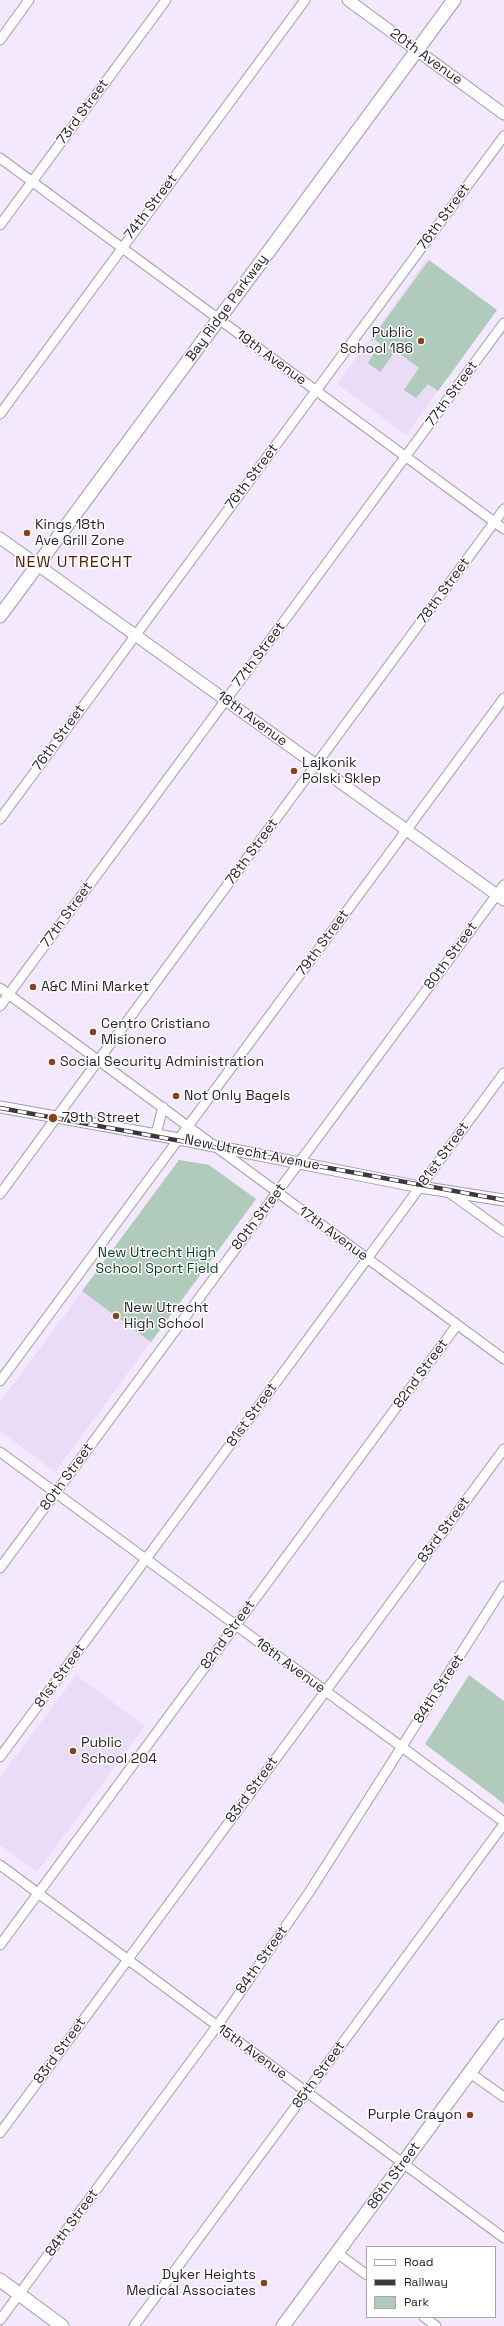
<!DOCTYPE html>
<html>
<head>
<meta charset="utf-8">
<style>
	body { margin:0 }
	#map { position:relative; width:504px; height:2326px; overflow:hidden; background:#f3e8fd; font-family:"Space Grotesk",sans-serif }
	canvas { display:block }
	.legend { position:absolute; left:366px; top:2246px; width:130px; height:72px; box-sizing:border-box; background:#fff; border:1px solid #a9a7aa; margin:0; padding:5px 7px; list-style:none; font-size:12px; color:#27232b }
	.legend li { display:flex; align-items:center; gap:8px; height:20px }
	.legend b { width:20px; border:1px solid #a9a7aa }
</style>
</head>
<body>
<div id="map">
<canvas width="504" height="2326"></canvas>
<ul class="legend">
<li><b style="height:5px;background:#fff"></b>Road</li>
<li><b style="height:5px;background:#3c3740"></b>Railway</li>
<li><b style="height:11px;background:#b0cbbc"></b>Park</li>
</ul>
</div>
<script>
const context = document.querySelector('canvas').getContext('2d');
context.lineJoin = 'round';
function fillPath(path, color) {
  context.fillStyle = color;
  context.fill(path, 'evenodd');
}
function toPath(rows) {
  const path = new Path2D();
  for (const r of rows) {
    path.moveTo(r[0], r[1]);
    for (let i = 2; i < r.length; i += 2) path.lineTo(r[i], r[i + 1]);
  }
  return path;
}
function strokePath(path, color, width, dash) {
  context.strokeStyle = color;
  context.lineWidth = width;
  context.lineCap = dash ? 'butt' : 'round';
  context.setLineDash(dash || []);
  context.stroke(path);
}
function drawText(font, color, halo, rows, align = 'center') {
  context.font = font + ' "Space Grotesk",sans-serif';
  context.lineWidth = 3;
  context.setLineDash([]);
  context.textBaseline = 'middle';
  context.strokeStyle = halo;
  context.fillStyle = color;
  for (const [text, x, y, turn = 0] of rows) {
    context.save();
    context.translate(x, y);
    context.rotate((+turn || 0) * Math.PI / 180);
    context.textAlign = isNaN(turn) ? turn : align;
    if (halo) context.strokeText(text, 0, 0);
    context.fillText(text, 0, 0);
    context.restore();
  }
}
fillPath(toPath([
	[427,259,497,310,406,435,337,384],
	[179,1160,209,1165,256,1199,55,1472,0,1431,0,1402],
	[76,1675,145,1726,37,1872,0,1845,0,1777]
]), '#eadcf7');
fillPath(toPath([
	[429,260,497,310,438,391,428,384,416,398,404,390,419,368,400,354,404,347,401,344,380,372,368,363,380,344,374,339,370,341],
	[179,1160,209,1165,256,1199,151,1342,82,1291],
	[469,1675,504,1701,504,1804,425,1744]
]), '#b0cbbc');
const minor = toPath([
	[0,40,29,0],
	[0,158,504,529],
	[0,225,166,0],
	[0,414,305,0],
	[0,819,504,136],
	[0,988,504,1359],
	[0,1006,504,323],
	[156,1134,163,1107],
	[447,1191,504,1232],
	[0,1194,504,509],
	[0,1381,504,698],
	[0,1452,504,1822],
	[0,1568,504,885],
	[0,1757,504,1073],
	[0,1865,504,2238],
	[0,1945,457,1325],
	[470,2073,504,2097],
	[0,2133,504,1449],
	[337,2253,367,2275],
	[424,2317,436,2326],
	[0,2320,217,2026,310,1891,504,1586],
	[134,2326,504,1824]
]);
const tertiary = toPath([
	[348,0,504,114],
	[0,538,504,900],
	[0,1107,179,1139,420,1187,504,1200]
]);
const secondary = toPath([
	[0,616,454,0],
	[0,2280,62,2326],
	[283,2326,504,2026]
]);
strokePath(minor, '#a59baf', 11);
strokePath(tertiary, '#a59baf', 13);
strokePath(secondary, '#a59baf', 15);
strokePath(minor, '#fff', 9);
strokePath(tertiary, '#fff', 11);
strokePath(secondary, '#fff', 13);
const rail = toPath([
	[0,1108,504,1200]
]);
strokePath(rail, '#3c3740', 4.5);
strokePath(rail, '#fff', 3, [9]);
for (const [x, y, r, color] of [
	[421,341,4,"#89421e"],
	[27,533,4,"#89421e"],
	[294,771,4,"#89421e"],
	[33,987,4,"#89421e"],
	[93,1032,4,"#89421e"],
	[52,1062,4,"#89421e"],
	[176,1096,4,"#89421e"],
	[53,1118,5,"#89421e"],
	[116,1316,4,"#89421e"],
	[73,1751,4,"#89421e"],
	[470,2115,4,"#89421e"],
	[264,2283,4,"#89421e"]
]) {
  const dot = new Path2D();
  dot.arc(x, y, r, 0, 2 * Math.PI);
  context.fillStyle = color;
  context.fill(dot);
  strokePath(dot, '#fff', 1.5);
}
drawText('14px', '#27232b', '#fff', [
	["20th Avenue",426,57,36],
	["73rd Street",83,112,-54],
	["74th Street",151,207,-53],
	["76th Street",444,217,-54],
	["Bay Ridge Parkway",227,308,-54],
	["19th Avenue",271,358,36],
	["77th Street",452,394,-54],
	["76th Street",252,477,-53],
	["78th Street",444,591,-54],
	["77th Street",259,655,-53],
	["18th Avenue",252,719,36],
	["76th Street",59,738,-54],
	["78th Street",252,852,-54],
	["77th Street",67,915,-54],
	["79th Street",323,943,-54],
	["80th Street",451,956,-54],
	["New Utrecht Avenue",252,1153,11],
	["81st Street",444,1154,-54],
	["80th Street",259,1217,-53],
	["17th Avenue",333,1234,36],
	["82nd Street",421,1374,-54],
	["81st Street",252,1415,-54],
	["80th Street",67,1477,-54],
	["83rd Street",444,1530,-54],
	["82nd Street",228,1635,-54],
	["16th Avenue",290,1666,36],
	["81st Street",60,1676,-54],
	["84th Street",439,1689,-57],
	["83rd Street",252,1790,-54],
	["84th Street",262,1960,-55],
	["83rd Street",60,2051,-54],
	["15th Avenue",252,2052,36],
	["85th Street",319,2075,-54],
	["86th Street",394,2176,-54],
	["84th Street",72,2223,-54]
]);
drawText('14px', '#27232b', '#fff', [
	["Public",413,333,"right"],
	["School 186",413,349,"right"],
	["Kings 18th",35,525],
	["Ave Grill Zone",35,541],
	["Lajkonik",302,763],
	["Polski Sklep",302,779],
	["A&C Mini Market",41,987],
	["Centro Cristiano",101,1024],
	["Misionero",101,1040],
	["Social Security Administration",60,1062],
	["Not Only Bagels",184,1096],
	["79th Street",62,1118],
	["New Utrecht",124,1308],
	["High School",124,1324],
	["Public",81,1743],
	["School 204",81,1759],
	["Purple Crayon",462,2115,"right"],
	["Dyker Heights",256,2275,"right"],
	["Medical Associates",256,2291,"right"]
], 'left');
drawText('14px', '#053e28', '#fff', [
	["New Utrecht High",157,1253],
	["School Sport Field",157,1269]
]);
context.letterSpacing = '1px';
drawText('16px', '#4e1e05', '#fff', [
	["NEW UTRECHT",74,563]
]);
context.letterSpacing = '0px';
</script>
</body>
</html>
